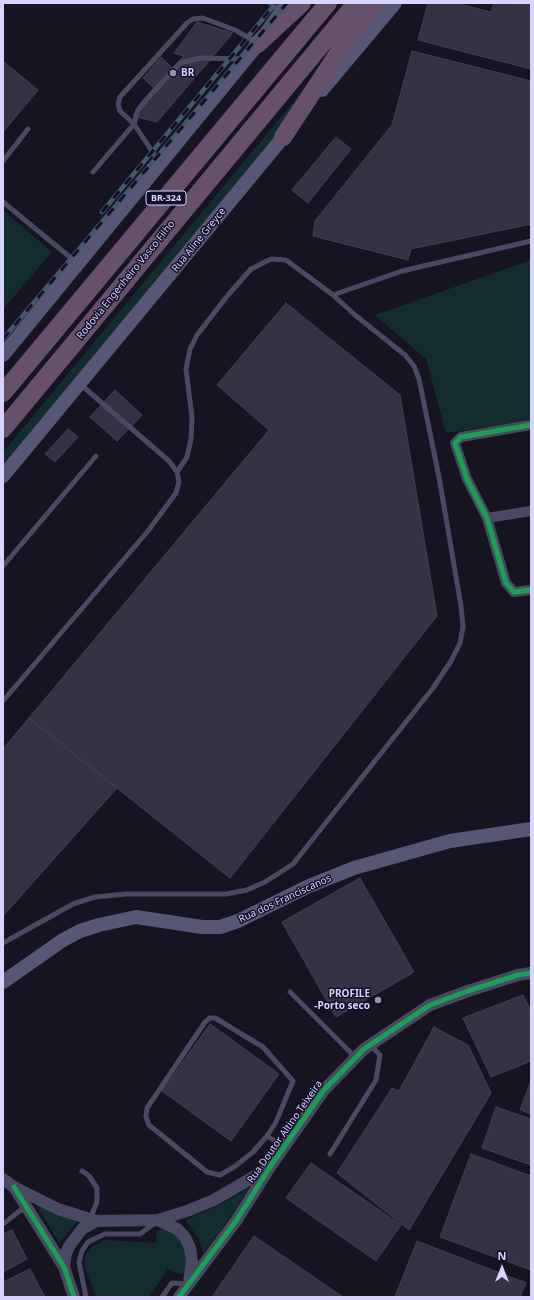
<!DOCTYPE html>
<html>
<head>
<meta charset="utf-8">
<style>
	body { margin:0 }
	#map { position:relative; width:534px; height:1300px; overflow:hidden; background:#161421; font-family:"Noto Sans",sans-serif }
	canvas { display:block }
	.frame { position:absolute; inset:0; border:4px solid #d9d4ff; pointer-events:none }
	.north { position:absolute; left:482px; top:1248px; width:40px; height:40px; -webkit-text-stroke:3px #130f26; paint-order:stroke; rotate:0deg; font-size:11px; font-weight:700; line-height:16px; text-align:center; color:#d9d4ff }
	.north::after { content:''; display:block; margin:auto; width:14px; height:18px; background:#d9d4ff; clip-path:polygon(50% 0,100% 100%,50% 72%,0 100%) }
</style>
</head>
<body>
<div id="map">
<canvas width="534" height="1300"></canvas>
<div class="frame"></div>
<div class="north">N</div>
</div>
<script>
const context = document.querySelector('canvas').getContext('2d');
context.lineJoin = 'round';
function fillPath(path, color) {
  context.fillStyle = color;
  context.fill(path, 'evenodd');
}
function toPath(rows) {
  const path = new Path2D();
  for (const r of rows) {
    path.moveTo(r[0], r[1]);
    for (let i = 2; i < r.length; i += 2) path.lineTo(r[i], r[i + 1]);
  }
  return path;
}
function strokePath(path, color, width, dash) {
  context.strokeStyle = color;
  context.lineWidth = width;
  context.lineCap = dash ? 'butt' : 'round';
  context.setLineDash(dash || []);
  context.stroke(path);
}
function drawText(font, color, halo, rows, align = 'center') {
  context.font = font + ' "Noto Sans",sans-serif';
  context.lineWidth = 3;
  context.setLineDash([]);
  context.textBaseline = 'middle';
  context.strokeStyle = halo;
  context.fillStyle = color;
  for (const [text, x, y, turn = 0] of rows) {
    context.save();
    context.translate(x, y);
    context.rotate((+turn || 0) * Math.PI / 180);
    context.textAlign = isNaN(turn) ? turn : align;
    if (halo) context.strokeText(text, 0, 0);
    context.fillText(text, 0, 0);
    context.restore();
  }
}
fillPath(toPath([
	[304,89,273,139,3,467,3,452],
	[3,210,52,252,3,309],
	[531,260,531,421,446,433,426,359,375,315],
	[249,1188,227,1222,203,1253,199,1239,185,1220,220,1205],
	[35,1203,77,1222,59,1243],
	[163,1229,175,1235,180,1239,187,1256,185,1273,179,1274,168,1269,149,1297,96,1297,84,1266,85,1256,91,1247,106,1240,156,1243,157,1231]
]), '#132c2d');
const building = toPath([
	[428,3,456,3,491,12,494,3,531,5,531,69,418,40,428,3],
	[197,22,233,33,157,122,133,116,154,88,143,78,161,57,172,68,184,56,174,53,197,22],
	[412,51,531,81,531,224,411,249,408,260,313,236,315,221,392,125,412,51],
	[3,61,38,90,3,132,3,61],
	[336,137,351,149,308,203,292,190,336,137],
	[286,303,400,395,437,616,230,878,29,718,269,430,217,385,286,303],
	[115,390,142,415,117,441,90,417,115,390],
	[68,429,78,437,55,462,45,454,68,429],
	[29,718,117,788,3,916,3,749,29,718],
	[360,878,414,972,336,1017,282,922,360,878],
	[523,995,531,1011,531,1061,491,1077,463,1018,523,995],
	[210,1024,279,1074,231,1141,162,1091,210,1024],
	[434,1027,468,1045,491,1093,409,1230,337,1173,392,1088,399,1091,434,1027],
	[530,1083,531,1083,531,1114,520,1110,530,1083],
	[496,1107,531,1119,531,1165,482,1148,496,1107],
	[471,1154,531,1176,531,1270,440,1237,471,1154],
	[311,1163,401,1225,376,1261,286,1198,311,1163],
	[12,1230,27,1259,3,1272,3,1234,12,1230],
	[254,1236,343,1297,212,1297,254,1236],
	[417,1241,526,1283,520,1297,395,1297,417,1241],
	[30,1269,45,1297,3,1297,3,1282,30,1269]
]);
fillPath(building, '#343243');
strokePath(building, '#433f54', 1);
strokePath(toPath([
	[270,3,281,11],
	[3,161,28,129],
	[159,162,134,124,138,110,145,101,180,63,201,58,244,59],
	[93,172,134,124,120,111,118,104,120,97,187,23,193,19,203,18,235,30,256,42],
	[3,202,77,263],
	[333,295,402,271,531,241],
	[3,566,96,456],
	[3,701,148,531,176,493,179,482,177,472,169,461,80,384],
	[3,943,73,904,95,897,126,894,226,894,247,890,265,882,293,864,433,688,451,661,460,643,463,627,461,606,439,477,419,379,414,366,405,355,355,315,333,295,286,260,271,259,251,269,228,295,197,335,190,349,186,369,192,417,191,439,187,457,177,472],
	[290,992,355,1057],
	[210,1018,215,1018,263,1047,293,1081,276,1122,267,1136,253,1152,234,1167,220,1175,207,1172,149,1125,146,1117,147,1108,205,1022,210,1018],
	[267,1136,283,1146],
	[330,1154,376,1080,380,1055,371,1046],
	[82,1171,89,1176,97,1188,97,1202,90,1219],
	[3,1224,26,1206],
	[86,1297,79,1262,82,1251,88,1242,105,1234,140,1234,156,1222],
	[162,1297,172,1283,187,1284]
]), '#4a4962', 5);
strokePath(toPath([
	[531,425,461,437,455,443,467,479,487,518,506,583,514,592,531,590],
	[487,518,531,511]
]), '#4a4962', 10);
strokePath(toPath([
	[3,1179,14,1187,58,1209,96,1221,158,1220,187,1211,214,1200,269,1168],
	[14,1187,64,1267,74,1297],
	[158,1220,177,1229,185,1237,190,1248,192,1261,189,1282],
	[64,1267,66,1253,70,1245,82,1229,96,1221],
	[179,1297,236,1221,270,1167,324,1090,364,1049,430,1005,468,991,518,975,531,973]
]), '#4a4962', 12);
strokePath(toPath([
	[322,90,395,3],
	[3,355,258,44,288,3],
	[3,476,290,129],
	[3,982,63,940,80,931,99,925,136,917,202,927,220,927,238,921,309,886,354,868,450,841,531,829]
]), '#575674', 14);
strokePath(toPath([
	[258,44,302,3],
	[283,137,343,46,376,3],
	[3,393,328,3],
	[3,429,356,3]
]), '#67516a', 18);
const rail = toPath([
	[102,212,276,3],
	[3,339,287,3]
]);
strokePath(rail, '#43596b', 4.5);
strokePath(rail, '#130f26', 3, [9]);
strokePath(toPath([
	[531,425,461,437,455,443,467,479,487,518,506,583,514,592,531,590],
	[14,1187,64,1267,74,1297],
	[179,1297,236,1221,270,1167,324,1090,364,1049,430,1005,468,991,518,975,531,973]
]), '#1a9f57', 5);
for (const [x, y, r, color] of [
	[173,73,4,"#9591b1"],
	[378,1000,4,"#9591b1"]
]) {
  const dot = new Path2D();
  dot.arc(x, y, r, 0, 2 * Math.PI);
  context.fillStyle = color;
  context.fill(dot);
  strokePath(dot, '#130f26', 1.5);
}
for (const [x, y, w] of [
	[166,198,40]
]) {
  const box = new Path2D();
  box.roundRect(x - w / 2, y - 7, w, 14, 3);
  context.fillStyle = '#130f26';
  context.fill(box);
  strokePath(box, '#d9d4ff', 1);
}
drawText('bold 9px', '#d9d4ff', null, [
	["BR-324",166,198]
]);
drawText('bold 10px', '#d9d4ff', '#130f26', [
	["BR",181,73],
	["PROFILE",370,994,"right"],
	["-Porto seco",370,1006,"right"]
], 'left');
drawText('10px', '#d9d4ff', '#130f26', [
	["Rua Aline Greyce",199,240,-51],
	["Rodovia Engenheiro Vasco Filho",126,280,-51],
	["Rua dos Franciscanos",285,899,-25],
	["Rua Doutor Altino Teixeira",285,1132,-55]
]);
</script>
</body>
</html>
